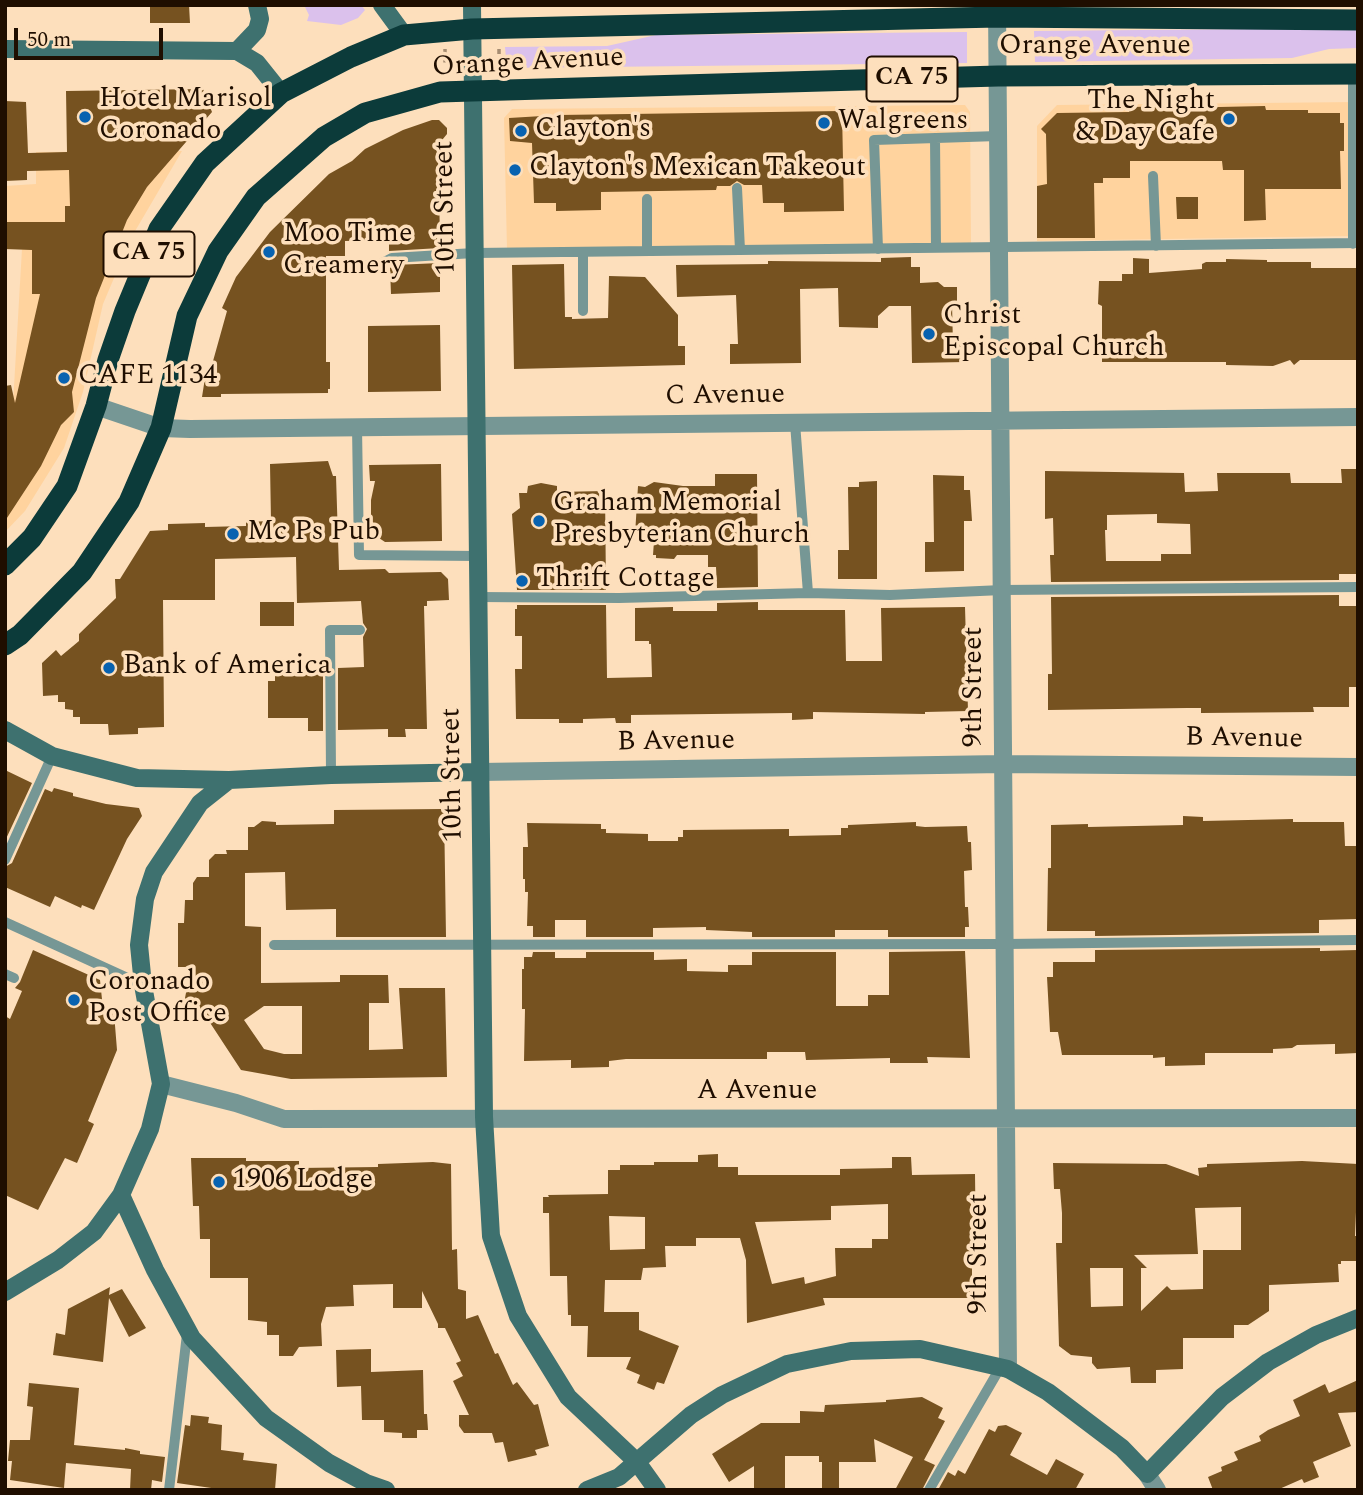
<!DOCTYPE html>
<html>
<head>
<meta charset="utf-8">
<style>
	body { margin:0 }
	#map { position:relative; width:1363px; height:1495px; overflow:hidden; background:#fddfbc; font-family:Spectral,serif }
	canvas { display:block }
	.frame { position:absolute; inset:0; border:7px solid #1f0e00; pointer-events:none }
	.scale { position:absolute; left:14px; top:28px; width:149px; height:32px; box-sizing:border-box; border:4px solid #1f0e00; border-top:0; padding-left:9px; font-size:21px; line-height:24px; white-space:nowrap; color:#1f0e00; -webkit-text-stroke:5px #fddfbc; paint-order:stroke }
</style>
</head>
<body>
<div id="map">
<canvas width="1363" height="1495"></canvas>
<div class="frame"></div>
<div class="scale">50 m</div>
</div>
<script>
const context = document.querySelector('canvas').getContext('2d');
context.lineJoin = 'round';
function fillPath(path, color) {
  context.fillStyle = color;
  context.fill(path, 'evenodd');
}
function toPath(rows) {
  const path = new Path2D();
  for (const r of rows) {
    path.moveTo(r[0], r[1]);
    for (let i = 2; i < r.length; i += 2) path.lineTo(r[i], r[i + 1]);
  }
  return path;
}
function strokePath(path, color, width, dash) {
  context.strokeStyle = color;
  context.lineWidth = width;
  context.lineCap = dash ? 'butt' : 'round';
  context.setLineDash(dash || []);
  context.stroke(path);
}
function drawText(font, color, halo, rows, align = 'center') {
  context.font = font + ' Spectral,serif';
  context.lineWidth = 7;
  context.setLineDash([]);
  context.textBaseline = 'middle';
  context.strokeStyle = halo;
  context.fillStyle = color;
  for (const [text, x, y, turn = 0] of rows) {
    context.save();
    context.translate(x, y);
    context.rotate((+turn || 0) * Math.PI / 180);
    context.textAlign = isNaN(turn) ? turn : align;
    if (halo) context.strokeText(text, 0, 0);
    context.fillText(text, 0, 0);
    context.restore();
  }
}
fillPath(toPath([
	[1358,102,1358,236,1037,241,1037,126,1057,105],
	[965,105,970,112,971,244,507,249,504,118,512,109],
	[182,151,131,238,103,304,83,392,64,448,25,511,5,532,5,415,13,404,22,249,5,249,5,186,36,184,36,152]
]), '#ffd39e');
fillPath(toPath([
	[304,5,361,5,365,10,358,18,341,25,307,21,309,15],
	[1358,28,1358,48,1329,49,1292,58,1035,62,1034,31],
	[967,32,967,63,507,68,505,47,607,46,656,35]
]), '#dbc1ec');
fillPath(toPath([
	[150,5,189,5,190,23,150,23],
	[203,89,212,112,147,187,127,220,96,298,72,392,74,412,61,425,41,466,5,521,5,386,11,385,15,403,40,294,32,294,32,250,5,249,5,222,65,222,65,206,70,206,69,170,27,171,27,180,5,181,5,101,26,102,28,153,67,152,66,91],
	[1174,106,1174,108,1265,106,1266,110,1308,110,1308,113,1340,113,1340,123,1344,123,1344,151,1340,151,1341,189,1265,189,1266,220,1244,221,1244,170,1223,170,1222,161,1130,161,1130,178,1103,178,1103,183,1094,183,1095,238,1037,238,1037,186,1047,184,1046,134,1041,129,1057,113,1129,112,1129,109,1132,107],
	[842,111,844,211,784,212,784,203,763,203,762,185,744,185,737,181,730,186,717,186,716,190,601,192,601,210,556,211,556,203,534,203,532,143,510,141,509,118,559,115],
	[432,120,439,120,447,128,447,134,438,145,440,238,444,242,440,248,389,251,389,240,345,241,345,256,326,256,326,362,330,362,330,389,328,389,328,393,221,394,221,397,202,397,205,378,208,379,227,311,222,308,236,277,270,232,329,174,352,161,365,149,403,130],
	[1176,197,1198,197,1198,219,1177,219],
	[911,257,911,267,920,267,920,283,938,282,944,287,957,287,957,304,952,304,953,345,965,344,965,362,912,363,911,306,889,306,878,316,878,328,839,327,838,288,800,289,801,363,730,364,730,344,738,344,736,295,677,297,676,265,768,264,768,261,881,262,881,258],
	[1133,258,1149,259,1149,273,1202,269,1202,264,1206,262,1226,262,1226,259,1267,260,1267,262,1311,262,1311,268,1356,268,1357,360,1300,360,1294,365,1290,360,1273,366,1226,365,1226,362,1102,362,1102,306,1098,304,1099,281,1122,281,1122,274,1133,274],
	[440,263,440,292,391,294,390,268,394,265],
	[564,264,565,317,572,317,572,319,608,318,609,276,645,277,678,315,678,346,685,346,685,365,514,369,512,265],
	[440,325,441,391,368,392,368,326],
	[328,461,333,476,336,476,339,570,385,569,389,573,441,572,448,579,449,600,427,601,427,606,424,606,427,729,405,729,406,737,388,737,388,729,338,730,338,668,364,667,363,637,367,629,363,623,361,601,297,603,296,557,215,559,215,600,163,600,164,727,138,728,138,734,109,735,108,724,80,724,80,717,73,717,73,710,65,709,65,702,58,702,58,695,43,696,42,663,56,650,61,656,79,641,79,634,116,598,115,579,120,579,150,531,168,530,168,524,205,523,205,527,246,526,246,522,271,521,270,464],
	[441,464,442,541,385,542,379,538,371,527,371,500,375,481,370,481,369,465],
	[1341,469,1358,469,1358,574,1339,574,1339,580,1051,582,1050,555,1054,555,1053,518,1045,519,1045,471,1184,473,1185,492,1218,491,1217,473,1290,473,1291,483,1342,483],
	[1157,514,1157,523,1190,524,1191,554,1161,554,1161,561,1106,561,1105,530,1107,530,1107,515],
	[715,474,757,474,758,587,717,588,716,567,708,567,708,555,677,555,674,559,656,558,656,555,653,555,654,541,645,541,645,535,635,535,638,486,645,487,654,482,683,486,715,486],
	[933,475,964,476,964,490,970,490,972,521,964,521,964,571,925,572,925,542,934,542],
	[877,481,877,579,838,579,838,550,849,550,848,487,859,487,859,482],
	[541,483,557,486,557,492,605,491,606,590,517,590,512,514,520,508,519,493,527,493,528,486],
	[1339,595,1339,606,1358,606,1358,687,1349,687,1349,707,1313,707,1314,712,1201,713,1201,708,1187,708,1048,710,1048,674,1052,674,1051,597],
	[260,602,294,602,294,626,260,626],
	[758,602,758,610,845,610,846,661,882,661,881,608,965,607,968,711,925,712,925,714,813,712,813,719,792,720,792,713,631,715,631,723,616,723,615,718,583,719,583,723,559,723,559,719,516,719,515,669,522,669,522,636,515,636,515,609,517,609,517,605,606,605,607,678,652,677,651,644,649,644,649,641,635,641,635,608,673,607,673,611,717,611,717,603],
	[307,668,323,668,323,731,308,731,308,718,268,718,268,681,275,681,275,675,284,675,284,672,307,672],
	[5,770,32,783,5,841],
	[54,788,73,793,73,796,106,804,139,808,142,816,127,839,94,910,82,905,81,908,55,896,50,907,5,887,5,867,12,863,45,789,52,792],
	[444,809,446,937,336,937,336,909,286,910,285,872,245,873,245,926,261,927,261,983,340,982,340,975,388,975,389,1003,369,1003,369,1050,403,1049,399,988,445,988,447,1077,291,1079,241,1070,203,1012,196,1016,185,998,191,967,178,967,178,923,184,923,185,900,193,900,193,883,197,877,209,877,209,860,215,854,227,854,226,850,248,850,248,827,254,827,262,821,276,822,276,825,334,824,334,810],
	[264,1006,302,1006,302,1054,284,1054,264,1049,244,1020],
	[1183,816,1203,817,1203,821,1293,819,1293,822,1344,822,1345,846,1358,846,1358,919,1319,920,1319,933,1095,936,1095,931,1047,931,1048,868,1051,868,1051,825,1088,824,1088,827,1183,825],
	[916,822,916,826,925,827,967,826,968,842,971,842,972,870,964,871,965,907,968,907,969,927,965,927,965,937,888,937,888,930,835,930,835,937,752,937,752,932,706,930,706,927,653,928,653,937,586,937,586,920,555,920,555,937,533,937,533,926,527,926,528,892,525,892,525,879,523,879,523,847,528,847,527,823,601,824,601,829,606,829,606,833,648,834,648,841,678,841,678,837,683,837,683,830,789,829,789,836,841,835,841,828,848,828,848,825],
	[1320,948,1320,951,1358,950,1358,1053,1335,1054,1335,1044,1297,1045,1292,1048,1273,1049,1273,1053,1205,1053,1205,1065,1165,1066,1165,1057,1153,1058,1153,1055,1062,1055,1058,1032,1050,1032,1047,977,1053,977,1053,962,1095,962,1095,950],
	[33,950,100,980,103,1009,114,1013,117,1050,88,1121,94,1124,77,1163,65,1158,38,1210,5,1195,5,1016,10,1019,22,991,15,988,20,982],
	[965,951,970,1058,927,1057,928,1063,890,1063,890,1058,806,1060,805,1052,767,1052,767,1059,626,1059,609,1061,609,1067,571,1068,571,1060,524,1061,525,1009,522,1009,522,969,524,969,524,957,532,957,533,952,555,952,555,958,586,958,586,952,654,952,654,960,687,959,687,971,728,972,728,965,752,965,752,952,836,952,836,1006,868,1006,868,995,889,995,889,952],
	[718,1154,718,1167,738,1167,738,1175,840,1175,840,1169,892,1168,892,1157,911,1157,912,1175,975,1174,976,1257,972,1257,972,1298,823,1298,825,1305,747,1323,746,1260,740,1238,696,1238,696,1246,665,1246,666,1267,643,1268,641,1280,605,1280,604,1312,639,1312,639,1330,679,1346,664,1384,657,1382,654,1390,637,1383,640,1375,626,1369,631,1357,587,1357,588,1326,571,1326,571,1315,568,1315,567,1276,550,1276,549,1213,543,1213,543,1197,549,1197,548,1195,608,1194,608,1170,620,1170,620,1165,654,1165,654,1162,698,1162,698,1155],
	[888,1204,888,1239,872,1239,872,1248,835,1248,836,1276,805,1284,804,1277,772,1284,755,1222,831,1220,831,1206],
	[609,1216,645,1217,645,1249,610,1250],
	[191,1158,246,1158,246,1161,299,1161,299,1168,378,1167,378,1164,433,1162,451,1164,452,1250,457,1249,458,1289,466,1291,466,1319,478,1315,495,1354,498,1353,513,1385,517,1382,534,1405,538,1404,549,1446,535,1450,537,1455,508,1462,503,1442,495,1443,492,1433,464,1433,459,1426,459,1415,469,1415,453,1381,463,1376,456,1363,461,1361,445,1328,438,1328,438,1324,422,1291,422,1308,393,1308,393,1284,353,1285,354,1306,326,1307,321,1324,322,1346,299,1347,293,1356,279,1356,279,1335,267,1335,267,1322,248,1320,248,1278,210,1278,210,1239,200,1239,199,1206,193,1206],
	[1302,1161,1358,1164,1355,1236,1358,1236,1358,1261,1341,1261,1341,1264,1338,1264,1339,1282,1269,1285,1269,1311,1248,1325,1234,1325,1234,1338,1183,1338,1183,1369,1156,1370,1156,1383,1131,1383,1130,1367,1097,1369,1092,1363,1092,1357,1071,1355,1059,1346,1056,1243,1062,1243,1062,1213,1060,1189,1054,1189,1053,1163,1166,1164,1199,1176,1198,1168,1207,1167,1207,1164],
	[1241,1207,1241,1250,1203,1250,1203,1289,1171,1290,1167,1286,1141,1311,1141,1268,1147,1268,1134,1255,1198,1254,1195,1208],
	[1090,1268,1123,1268,1123,1306,1091,1307],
	[110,1287,109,1295,122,1289,146,1328,129,1337,109,1298,103,1362,53,1355,56,1333,65,1335,68,1309],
	[371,1349,371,1372,423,1370,424,1414,427,1414,428,1430,417,1430,417,1438,402,1438,402,1433,384,1432,384,1420,362,1420,361,1386,337,1387,336,1350],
	[1358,1380,1358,1412,1338,1413,1351,1446,1313,1462,1319,1477,1304,1483,1302,1479,1277,1490,1213,1490,1208,1477,1222,1471,1221,1467,1238,1460,1234,1452,1261,1441,1259,1436,1268,1430,1300,1416,1293,1400,1325,1384,1329,1393],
	[29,1383,79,1388,74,1445,125,1450,125,1448,140,1451,140,1454,165,1457,162,1482,152,1480,151,1490,130,1490,131,1469,66,1463,64,1488,10,1480,12,1461,8,1461,10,1440,30,1440,33,1407,27,1406],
	[922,1397,943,1408,938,1418,945,1421,924,1460,935,1465,922,1490,895,1490,913,1457,874,1439,876,1462,839,1462,839,1490,822,1490,822,1462,819,1462,819,1456,785,1456,785,1490,754,1490,754,1466,729,1482,712,1454,761,1423,800,1423,800,1411,824,1412,825,1405,886,1402,886,1400],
	[191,1415,209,1417,208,1423,222,1425,221,1450,244,1453,243,1460,277,1464,275,1490,225,1490,177,1483,185,1425,190,1426],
	[1006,1425,1022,1433,1010,1455,1047,1475,1056,1459,1084,1474,1075,1490,938,1490,948,1472,955,1476,958,1470,965,1474,989,1429,995,1432,998,1426]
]), '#765220');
strokePath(toPath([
	[445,49,445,65],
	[499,49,499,68]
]), '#a68d72', 3.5, [5, 3.5]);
strokePath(toPath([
	[1353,74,1353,244],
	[935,138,936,248],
	[1153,176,1156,246],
	[737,188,740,250],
	[647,199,647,251],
	[878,249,874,140,998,136],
	[583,252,583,311],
	[342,266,379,265,392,258,474,253,1358,243],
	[795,423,808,593],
	[357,427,359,555,478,556],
	[478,597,619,598,808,593,890,595,1002,590,1358,587],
	[331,775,330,630,360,630],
	[5,860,52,756],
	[5,922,143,985],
	[274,945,1005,944,1358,940],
	[5,974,14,978],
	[169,1490,187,1334],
	[929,1490,1000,1368]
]), '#769795', 10);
strokePath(toPath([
	[997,5,1008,1369],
	[96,406,161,428,190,429,1358,417],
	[480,772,1003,764,1358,767],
	[161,1084,236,1103,284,1119,1358,1118],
	[1147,1474,1157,1490]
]), '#769795', 18);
strokePath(toPath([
	[382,5,404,35],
	[472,5,484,1117,491,1236,518,1316,568,1397,637,1462,657,1490],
	[5,49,237,51,257,63,281,93],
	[237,51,257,30,260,19,257,5],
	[5,730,52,756,137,778,229,780,331,775,480,772],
	[121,1195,155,1270,192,1338,266,1418,329,1463,366,1483,386,1490],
	[5,1292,58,1260,94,1232,121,1195,150,1129,161,1084,143,985,139,945,145,899,154,872,200,803,229,780],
	[587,1490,619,1477,691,1415,722,1395,787,1364,851,1351,920,1349,1008,1369,1048,1392,1122,1448,1147,1474,1222,1397,1268,1362,1316,1335,1358,1318]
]), '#3e716f', 18);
strokePath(toPath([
	[5,565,32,538,67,486,96,406,108,360,125,311,159,229,205,163,281,93,351,57,404,35,472,29,997,17,1358,20],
	[5,645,20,635,82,572,129,502,161,428,187,316,218,251,256,197,324,137,365,113,440,92,472,91,998,76,1358,74]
]), '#0c3b3a', 21);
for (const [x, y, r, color] of [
	[85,117,7,"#0862b0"],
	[1229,119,7,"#0862b0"],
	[824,123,7,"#0862b0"],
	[521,131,7,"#0862b0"],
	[515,170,7,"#0862b0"],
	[269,252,7,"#0862b0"],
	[929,334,7,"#0862b0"],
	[64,378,7,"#0862b0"],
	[539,521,7,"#0862b0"],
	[233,534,7,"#0862b0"],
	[522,581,7,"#0862b0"],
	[109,668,7,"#0862b0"],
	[74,1000,7,"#0862b0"],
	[219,1182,7,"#0862b0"]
]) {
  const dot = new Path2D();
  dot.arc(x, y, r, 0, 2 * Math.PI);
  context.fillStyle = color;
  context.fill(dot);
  strokePath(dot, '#fddfbc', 2.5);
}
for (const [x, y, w] of [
	[912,79,91],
	[149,254,91]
]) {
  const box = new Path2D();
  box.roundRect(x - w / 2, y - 22.5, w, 45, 5);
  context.fillStyle = '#fddfbc';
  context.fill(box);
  strokePath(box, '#1f0e00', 2);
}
drawText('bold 26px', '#1f0e00', null, [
	["CA 75",912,79],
	["CA 75",149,254]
]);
drawText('28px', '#1f0e00', '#fddfbc', [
	["Orange Avenue",1095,48],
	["Orange Avenue",528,64,-3],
	["10th Street",447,208,-91],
	["C Avenue",725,397,-1],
	["9th Street",976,687,-90],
	["B Avenue",1244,740,1],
	["B Avenue",676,743,-1],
	["10th Street",454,775,-91],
	["A Avenue",757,1093],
	["9th Street",981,1254,-90]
]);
drawText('28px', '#1f0e00', '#fddfbc', [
	["Hotel Marisol",99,101],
	["Coronado",99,133],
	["The Night",1215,103,"right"],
	["& Day Cafe",1215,135,"right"],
	["Walgreens",838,123],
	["Clayton's",535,131],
	["Clayton's Mexican Takeout",529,170],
	["Moo Time",283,236],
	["Creamery",283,268],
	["Christ",943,318],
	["Episcopal Church",943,350],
	["CAFE 1134",78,378],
	["Graham Memorial",553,505],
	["Presbyterian Church",553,537],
	["Mc Ps Pub",247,534],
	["Thrift Cottage",536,581],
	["Bank of America",123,668],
	["Coronado",88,984],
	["Post Office",88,1016],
	["1906 Lodge",233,1182]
], 'left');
</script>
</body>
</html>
